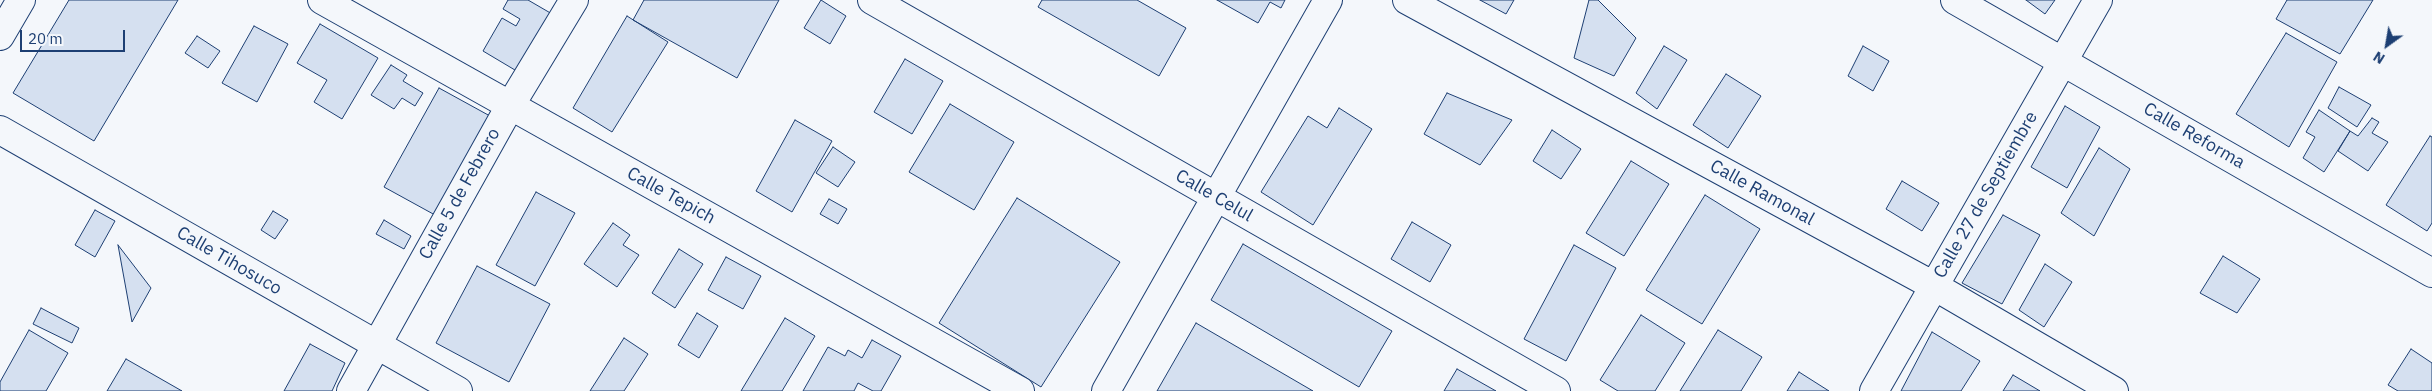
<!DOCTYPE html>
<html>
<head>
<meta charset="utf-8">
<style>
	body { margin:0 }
	#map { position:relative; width:2432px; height:391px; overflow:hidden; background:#f4f7fb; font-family:"IBM Plex Sans",sans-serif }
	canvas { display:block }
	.north { position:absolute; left:2362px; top:20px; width:50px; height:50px; -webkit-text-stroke:4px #f4f7fb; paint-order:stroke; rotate:212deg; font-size:14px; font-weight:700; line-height:20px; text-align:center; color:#1d3f73 }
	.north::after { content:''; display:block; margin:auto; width:18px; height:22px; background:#1d3f73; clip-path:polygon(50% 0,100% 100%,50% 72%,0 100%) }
	.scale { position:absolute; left:20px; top:30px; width:105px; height:22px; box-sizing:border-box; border:2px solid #1d3f73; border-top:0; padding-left:6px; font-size:15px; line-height:18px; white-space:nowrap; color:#1d3f73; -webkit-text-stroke:4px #f4f7fb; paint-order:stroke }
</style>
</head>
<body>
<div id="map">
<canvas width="2432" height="391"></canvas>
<div class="north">N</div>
<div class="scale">20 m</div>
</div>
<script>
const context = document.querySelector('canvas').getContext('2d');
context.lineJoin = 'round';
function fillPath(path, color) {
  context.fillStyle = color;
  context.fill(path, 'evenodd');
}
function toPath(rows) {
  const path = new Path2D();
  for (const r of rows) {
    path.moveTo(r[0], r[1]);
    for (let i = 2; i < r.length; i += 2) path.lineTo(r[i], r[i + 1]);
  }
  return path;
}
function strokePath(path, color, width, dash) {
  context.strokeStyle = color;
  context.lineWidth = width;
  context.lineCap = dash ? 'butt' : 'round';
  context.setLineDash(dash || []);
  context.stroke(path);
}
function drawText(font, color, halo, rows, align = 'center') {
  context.font = font + ' "IBM Plex Sans",sans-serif';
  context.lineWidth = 4;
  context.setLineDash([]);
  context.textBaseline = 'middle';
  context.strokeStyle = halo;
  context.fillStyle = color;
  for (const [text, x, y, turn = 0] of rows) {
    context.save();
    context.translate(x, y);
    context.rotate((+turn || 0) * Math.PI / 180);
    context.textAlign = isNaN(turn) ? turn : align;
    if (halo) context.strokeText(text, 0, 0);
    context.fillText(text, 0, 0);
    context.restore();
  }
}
const building = toPath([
	[69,0,178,0,94,141,13,93,69,0],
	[508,0,528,0,559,18,525,76,483,51,502,18,516,26,520,19,503,9,508,0],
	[644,0,779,0,737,78,633,20,644,0],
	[821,0,846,16,830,44,804,28,821,0],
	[1042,0,1137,0,1186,28,1159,76,1038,7,1042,0],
	[1217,0,1285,0,1281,8,1270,2,1258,23,1217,0],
	[1480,0,1514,0,1506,14,1480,0],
	[1589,0,1598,0,1636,38,1614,76,1574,58,1589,0],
	[2026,0,2055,0,2045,14,2026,0],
	[2287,0,2373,0,2340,54,2276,19,2287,0],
	[627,16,668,42,612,132,573,108,627,16],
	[320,24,378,58,342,119,314,102,327,80,297,63,320,24],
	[254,26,288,44,257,102,222,83,254,26],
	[2286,33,2337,62,2289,147,2236,114,2286,33],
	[197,36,220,51,208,68,185,53,197,36],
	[1664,46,1687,60,1657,109,1636,93,1664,46],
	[1863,46,1889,61,1873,91,1848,76,1863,46],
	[905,59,943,81,912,134,874,112,905,59],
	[391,65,407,75,403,81,423,93,415,106,402,98,394,109,371,95,391,65],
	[1726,74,1761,96,1728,148,1693,125,1726,74],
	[2339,87,2371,105,2357,127,2328,108,2339,87],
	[439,88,490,116,435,215,384,187,439,88],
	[1447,93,1512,120,1480,165,1424,134,1447,93],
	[950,104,1014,142,974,210,909,172,950,104],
	[2065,106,2100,127,2067,188,2031,167,2065,106],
	[1339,108,1372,129,1313,225,1261,192,1308,116,1327,128,1339,108],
	[2319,110,2350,131,2324,172,2303,158,2315,137,2306,132,2319,110],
	[2372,118,2379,122,2372,133,2388,142,2368,171,2338,151,2350,131,2358,136,2372,118],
	[795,120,832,141,792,212,756,191,795,120],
	[1552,130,1581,149,1561,179,1533,161,1552,130],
	[2430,136,2432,137,2432,223,2427,231,2386,205,2430,136],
	[833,147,855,162,838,187,816,173,833,147],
	[2099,148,2130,169,2094,236,2061,213,2099,148],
	[1631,161,1669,184,1624,256,1586,233,1631,161],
	[1902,181,1939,203,1922,231,1886,209,1902,181],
	[536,192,575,213,535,286,496,265,536,192],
	[1705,195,1760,229,1702,324,1646,290,1705,195],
	[1017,198,1120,262,1041,387,939,323,1017,198],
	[829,199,847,209,838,224,820,214,829,199],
	[95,210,115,221,95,257,75,245,95,210],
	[273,211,288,220,275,239,261,230,273,211],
	[2003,215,2040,235,2002,304,1962,283,2003,215],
	[384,220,411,236,404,249,376,234,384,220],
	[1412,222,1451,245,1430,282,1391,259,1412,222],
	[613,223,630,235,623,245,639,255,617,287,584,264,613,223],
	[1243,244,1392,331,1359,387,1211,300,1243,244],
	[118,245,151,288,132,322,118,245],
	[1574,245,1616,268,1566,361,1524,339,1574,245],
	[679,249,703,264,675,308,652,293,679,249],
	[2223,256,2260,279,2237,313,2200,293,2223,256],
	[726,257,761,276,743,309,708,290,726,257],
	[2045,264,2072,282,2044,327,2019,310,2045,264],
	[477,266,550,304,509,382,436,343,477,266],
	[41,308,79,328,72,343,33,324,41,308],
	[697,313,718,326,699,358,678,345,697,313],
	[1641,315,1685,343,1655,391,1618,391,1600,380,1641,315],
	[785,318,815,336,782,391,741,391,785,318],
	[1196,323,1313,391,1157,391,1196,323],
	[29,330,68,353,46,391,0,391,0,382,29,330],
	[1718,330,1762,357,1741,391,1680,391,1718,330],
	[1932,332,1980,361,1961,391,1901,391,1932,332],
	[624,338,648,354,624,391,590,391,624,338],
	[872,340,901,356,881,391,873,391,858,383,854,391,803,391,828,347,845,356,848,350,862,358,872,340],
	[310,344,345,363,332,391,284,391,310,344],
	[2411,349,2432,363,2432,391,2398,391,2388,385,2411,349],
	[126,359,182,391,107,391,126,359],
	[1457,369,1496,391,1444,391,1457,369],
	[1799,372,1829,391,1787,391,1799,372],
	[2013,375,2040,391,2003,391,2013,375]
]);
fillPath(building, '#d5e0f0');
strokePath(building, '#1d3f73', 1);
const minor = toPath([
	[322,0,1020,391],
	[872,0,1556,391],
	[1407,0,1934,286,2114,391],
	[1955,0,2432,273],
	[0,36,21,0],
	[0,130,458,391],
	[351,391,510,106,574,0],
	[1106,391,1328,0],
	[1874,391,2098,0]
]);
strokePath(minor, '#1d3f73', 30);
strokePath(minor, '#f4f7fb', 28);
drawText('18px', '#1d3f73', '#f4f7fb', [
	["Calle Reforma",2194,136,30],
	["Calle Ramonal",1762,193,29],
	["Calle 5 de Febrero",460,194,-61],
	["Calle 27 de Septiembre",1986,195,-60],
	["Calle Tepich",671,196,29],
	["Calle Celul",1214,196,30],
	["Calle Tihosuco",229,261,30]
]);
</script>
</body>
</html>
